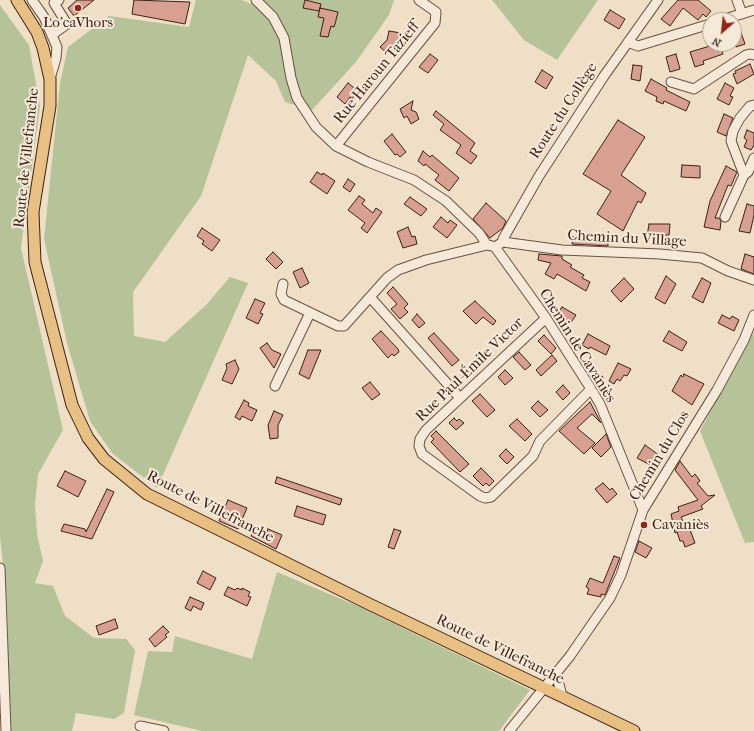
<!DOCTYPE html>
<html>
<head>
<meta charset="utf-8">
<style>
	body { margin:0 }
	#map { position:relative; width:754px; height:731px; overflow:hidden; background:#efdfc6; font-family:"IM FELL French Canon",serif }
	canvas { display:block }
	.north { position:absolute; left:702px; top:12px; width:40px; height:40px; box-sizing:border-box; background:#f5eada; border:1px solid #ab9a8c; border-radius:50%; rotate:208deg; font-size:11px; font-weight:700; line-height:16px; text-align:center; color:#3d2116 }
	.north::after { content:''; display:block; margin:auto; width:14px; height:18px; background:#8f2418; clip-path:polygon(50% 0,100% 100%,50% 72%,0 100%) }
</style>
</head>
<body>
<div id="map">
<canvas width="754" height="731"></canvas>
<div class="north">N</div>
</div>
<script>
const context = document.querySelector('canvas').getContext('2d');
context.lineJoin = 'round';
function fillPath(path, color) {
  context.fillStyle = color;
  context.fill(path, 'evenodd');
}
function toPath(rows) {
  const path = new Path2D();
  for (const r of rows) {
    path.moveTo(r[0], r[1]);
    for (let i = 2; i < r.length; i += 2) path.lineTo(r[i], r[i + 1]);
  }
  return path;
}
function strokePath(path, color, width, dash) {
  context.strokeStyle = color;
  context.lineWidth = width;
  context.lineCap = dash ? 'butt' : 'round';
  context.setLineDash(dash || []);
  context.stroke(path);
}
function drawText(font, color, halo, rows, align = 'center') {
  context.font = font + ' "IM FELL French Canon",serif';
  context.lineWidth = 4;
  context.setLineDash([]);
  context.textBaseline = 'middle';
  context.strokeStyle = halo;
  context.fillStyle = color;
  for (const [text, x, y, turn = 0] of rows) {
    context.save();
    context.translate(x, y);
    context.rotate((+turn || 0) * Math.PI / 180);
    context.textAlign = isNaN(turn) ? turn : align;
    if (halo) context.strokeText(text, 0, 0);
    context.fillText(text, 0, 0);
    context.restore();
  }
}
fillPath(toPath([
	[196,0,242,0,251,4,253,0,394,0,389,15,356,62,312,110,285,102,276,81,248,55,201,196,133,292,134,336,165,342,206,305,230,277,248,283,157,488,112,453,90,421,67,343,44,239,60,83,68,47,109,16,189,27],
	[492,0,598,0,557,60,524,40],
	[0,5,29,45,40,106,21,248,63,430,38,474,35,504,37,534,43,561,35,583,53,586,65,616,94,638,126,639,135,650,124,713,114,719,76,713,72,731,10,731,7,601,0,536],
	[754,332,754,542,745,543,700,431],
	[277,572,360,607,530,690,499,731,202,731,134,715,148,651,172,652,175,636,252,659]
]), '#b6c297');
const building = toPath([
	[77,0,94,0,74,16,68,8,77,0],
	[134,0,190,2,185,24,132,14,134,0],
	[305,0,321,4,319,11,303,8,305,0],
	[678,0,698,0,711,11,706,17,703,14,698,20,683,8,670,26,661,19,678,0],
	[320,8,338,12,335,24,334,27,331,26,328,37,320,36,324,18,318,17,320,8],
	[610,10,625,19,619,29,604,20,610,10],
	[740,30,745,44,736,47,734,32,740,30],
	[389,31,401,33,399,41,397,40,397,44,388,54,380,47,387,40,389,31],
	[709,44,720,44,723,54,703,61,704,64,695,67,690,52,710,46,709,44],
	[430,54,438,60,428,73,419,67,430,54],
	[676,54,680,69,670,72,666,57,676,54],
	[750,64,754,74,737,84,733,74,736,73,735,71,750,64],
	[633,65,642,66,640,81,631,79,633,65],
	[542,70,553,77,546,89,535,82,542,70],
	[651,79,667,88,666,90,690,102,686,111,664,101,663,104,656,101,657,97,645,91,651,79],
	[348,83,358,91,352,99,350,97,345,104,337,97,348,83],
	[725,83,734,88,730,96,733,97,729,105,717,99,725,83],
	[413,101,411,110,416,112,419,119,411,124,407,116,404,118,400,109,413,101],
	[436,111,475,143,470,151,477,156,471,164,456,153,461,145,440,130,444,124,433,115,436,111],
	[724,114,733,118,726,136,717,132,724,114],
	[618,120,645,137,621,175,646,193,641,203,638,201,623,231,597,214,611,191,583,174,618,120],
	[747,130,754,133,754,145,751,150,744,147,747,140,744,138,747,130],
	[392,134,406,152,400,157,397,154,395,155,384,141,392,134],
	[423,151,430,157,432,155,459,178,449,191,435,180,439,175,425,164,424,166,418,161,423,151],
	[682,165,700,166,700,178,681,177,682,165],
	[726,166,737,172,731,186,728,185,715,218,719,218,721,221,720,230,704,227,710,201,726,166],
	[317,172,322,175,323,173,335,181,327,194,310,182,317,172],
	[348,179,355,184,350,192,343,187,348,179],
	[359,196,365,200,362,204,373,213,376,208,382,212,367,233,361,228,365,223,348,210,359,196],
	[410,197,427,209,421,216,404,204,410,197],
	[486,203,506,221,503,228,490,238,473,219,486,203],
	[747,204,754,206,754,215,750,233,739,231,747,204],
	[441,217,448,223,450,220,457,225,447,238,433,227,441,217],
	[649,224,670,224,669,235,647,236,649,224],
	[408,227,412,237,415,236,417,244,403,248,397,232,408,227],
	[202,228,220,240,212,251,202,244,204,241,197,236,202,228],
	[573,237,605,239,608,242,608,246,572,244,573,237],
	[273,252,283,262,276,269,266,259,273,252],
	[539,254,562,256,562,259,572,265,570,267,584,275,582,278,590,282,586,291,557,274,554,279,545,274,551,263,538,260,539,254],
	[745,254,754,257,754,274,741,269,745,254],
	[302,268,309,283,300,288,293,272,302,268],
	[666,276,676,284,665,304,655,298,666,276],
	[624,278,634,289,621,302,611,291,624,278],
	[702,278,711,283,703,303,692,297,702,278],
	[393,287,408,304,404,308,408,312,400,319,391,309,397,304,387,293,393,287],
	[255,299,265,303,260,313,263,314,258,324,246,318,255,299],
	[475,301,496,321,493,325,483,317,476,324,463,311,475,301],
	[562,307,576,315,570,324,556,316,562,307],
	[417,314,425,323,419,328,412,320,417,314],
	[722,315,730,319,732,316,739,320,734,331,718,323,722,315],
	[381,331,398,349,399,352,394,356,392,354,388,358,372,339,381,331],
	[669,331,687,342,682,351,663,341,669,331],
	[434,333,459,360,452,366,428,338,434,333],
	[588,334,610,346,606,355,590,347,589,349,582,345,588,334],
	[544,335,556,348,551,354,538,341,544,335],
	[267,343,272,350,281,354,274,368,260,348,267,343],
	[308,350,321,350,309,379,299,374,308,350],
	[519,352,531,365,525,370,513,357,519,352],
	[552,355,557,361,541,376,536,370,552,355],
	[235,360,239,369,232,384,222,380,227,368,226,364,235,360],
	[618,363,631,369,627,376,624,375,620,381,617,379,614,384,609,381,618,363],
	[505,370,513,378,505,385,498,377,505,370],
	[596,373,603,377,598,388,593,380,596,373],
	[684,374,704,384,692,405,672,391,681,375,683,377,684,374],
	[370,382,380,394,372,400,362,388,370,382],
	[563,385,570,393,563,400,556,392,563,385],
	[480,394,495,410,487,417,472,401,480,394],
	[244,400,249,403,248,406,257,410,252,421,242,416,240,420,235,417,244,400],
	[538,401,548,410,540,417,531,408,538,401],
	[590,402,601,423,592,414,577,428,595,443,584,454,559,431,590,402],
	[274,411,283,415,278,425,278,438,270,439,268,425,274,411],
	[454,418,457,421,459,419,464,423,456,430,449,423,454,418],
	[517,419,532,434,525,441,509,426,517,419],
	[436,431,469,464,460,472,431,442,434,439,431,436,436,431],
	[606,434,611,447,601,457,592,448,606,434],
	[645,445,660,456,654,467,637,458,645,445],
	[506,449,514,457,507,464,499,456,506,449],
	[680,461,692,477,695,474,698,478,700,481,697,483,708,496,715,495,701,506,703,509,681,517,686,528,689,527,695,543,685,547,683,541,680,541,677,532,675,533,671,514,679,511,678,507,698,500,675,470,680,461],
	[481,468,494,481,489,486,486,483,483,486,473,476,481,468],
	[65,471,86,481,78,497,57,486,65,471],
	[277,477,342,499,340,505,275,483,277,477],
	[603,483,610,490,612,488,617,494,607,503,595,489,603,483],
	[107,489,114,492,92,539,61,531,64,524,85,529,86,532,107,489],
	[228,500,247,508,238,529,219,521,228,500],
	[297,506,326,515,323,525,294,516,297,506],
	[268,529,282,535,276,549,251,536,254,530,266,535,268,529],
	[394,529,401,531,394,549,388,547,394,529],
	[639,541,652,548,646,558,635,552,639,541],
	[614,556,620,558,605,595,601,594,601,597,587,594,589,589,586,587,590,578,603,583,614,556],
	[203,571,216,578,210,590,197,583,203,571],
	[228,587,235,590,237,588,242,590,242,588,250,592,248,596,251,597,247,606,224,595,228,587],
	[190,597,204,603,201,610,193,606,191,611,185,608,190,597],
	[115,619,118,628,99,635,96,626,115,619],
	[163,626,169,632,165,635,167,637,155,647,149,639,163,626]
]);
fillPath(building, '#d8a091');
strokePath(building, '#3d2116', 1);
const minor = toPath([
	[32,0,44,17,57,47,56,58,50,79],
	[256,0,273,17,284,38,291,78,297,98,316,127,336,146,368,162,414,180,446,201,479,233,487,245],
	[737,0,742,14],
	[722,20,754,10],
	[53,34,67,24,54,3,59,0],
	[628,42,638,46,710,24],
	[671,82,694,89,746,55,750,54,754,55],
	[336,146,435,23,436,12,419,0],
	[744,175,748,172,754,158],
	[725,217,744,175,731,141,733,131,740,118,750,106,754,105],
	[503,242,503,239,539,176,604,76,658,0],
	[498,245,503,242,562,250,660,254,702,258,728,271,754,280],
	[495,247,546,318,591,389,600,404,643,510],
	[283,284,281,294,284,300,338,326,344,326,387,278,398,270,426,260,487,245,492,246],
	[370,297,460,398],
	[546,318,426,430,420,439,419,446,422,454,480,496,485,498,491,497,533,456,540,441,591,389],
	[275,386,310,313],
	[0,568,6,731],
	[556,673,562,696],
	[140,726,164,731],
	[509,731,570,656,610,598,621,575,643,510,717,390,744,340,754,315]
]);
const major = toPath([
	[17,0,37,32,43,48,50,79,50,106,33,212,35,262,72,405,88,438,104,459,147,494,367,603,634,731]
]);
strokePath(minor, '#6a5042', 11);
strokePath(major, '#3d2116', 13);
strokePath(minor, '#f5eada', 9);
strokePath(major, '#e8c083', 11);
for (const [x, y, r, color] of [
	[78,8,4,"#8f2418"],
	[644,525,4,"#8f2418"]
]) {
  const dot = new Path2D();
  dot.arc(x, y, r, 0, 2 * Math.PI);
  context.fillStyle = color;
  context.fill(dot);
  strokePath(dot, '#f5eada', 1.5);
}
drawText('15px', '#3d2116', '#f5eada', [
	["Lo'caVhors",78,23],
	["Cavaniès",652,525,"left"]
]);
drawText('15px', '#3d2116', '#f5eada', [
	["Rue Haroun Tazieff",377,73,-51],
	["Route du Collège",564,111,-57],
	["Route de Villefranche",27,158,-84],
	["Chemin du Village",627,239,3],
	["Chemin de Cavaniès",577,346,58],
	["Rue Paul-Émile Victor",470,370,-44],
	["Chemin du Clos",660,456,-59],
	["Route de Villefranche",210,507,27],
	["Route de Villefranche",500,650,26]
]);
</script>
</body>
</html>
